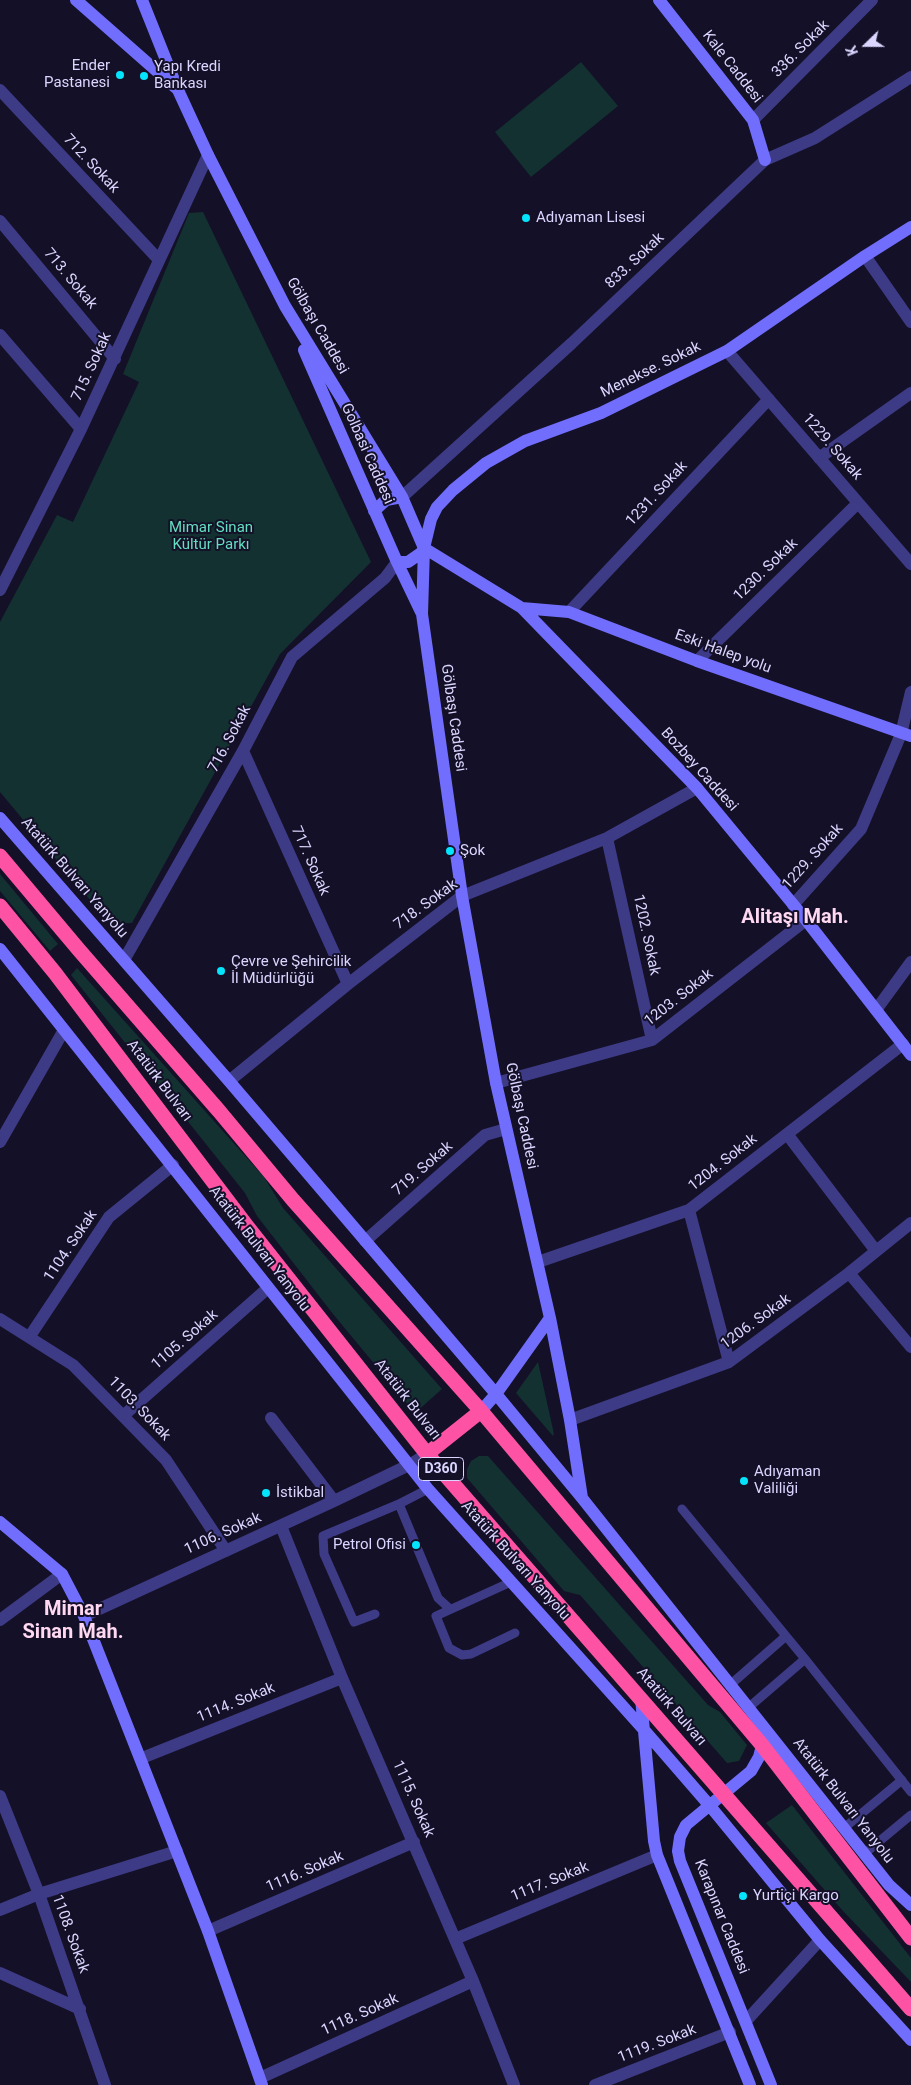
<!DOCTYPE html>
<html>
<head>
<meta charset="utf-8">
<style>
	body { margin:0 }
	#map { position:relative; width:911px; height:2085px; overflow:hidden; background:#141027; font-family:Roboto,sans-serif }
	canvas { display:block }
	.north { position:absolute; left:841px; top:20px; width:50px; height:50px; -webkit-text-stroke:4px #141027; paint-order:stroke; rotate:248deg; font-size:14px; font-weight:700; line-height:20px; text-align:center; color:#dbd6ff }
	.north::after { content:''; display:block; margin:auto; width:18px; height:22px; background:#dbd6ff; clip-path:polygon(50% 0,100% 100%,50% 72%,0 100%) }
</style>
</head>
<body>
<div id="map">
<canvas width="911" height="2085"></canvas>
<div class="north">K</div>
</div>
<script>
const context = document.querySelector('canvas').getContext('2d');
context.lineJoin = 'round';
function fillPath(path, color) {
  context.fillStyle = color;
  context.fill(path, 'evenodd');
}
function toPath(rows) {
  const path = new Path2D();
  for (const r of rows) {
    path.moveTo(r[0], r[1]);
    for (let i = 2; i < r.length; i += 2) path.lineTo(r[i], r[i + 1]);
  }
  return path;
}
function strokePath(path, color, width, dash) {
  context.strokeStyle = color;
  context.lineWidth = width;
  context.lineCap = dash ? 'butt' : 'round';
  context.setLineDash(dash || []);
  context.stroke(path);
}
function drawText(font, color, halo, rows, align = 'center') {
  context.font = font + ' Roboto,sans-serif';
  context.lineWidth = 4;
  context.setLineDash([]);
  context.textBaseline = 'middle';
  context.strokeStyle = halo;
  context.fillStyle = color;
  for (const [text, x, y, turn = 0] of rows) {
    context.save();
    context.translate(x, y);
    context.rotate((+turn || 0) * Math.PI / 180);
    context.textAlign = isNaN(turn) ? turn : align;
    if (halo) context.strokeText(text, 0, 0);
    context.fillText(text, 0, 0);
    context.restore();
  }
}
fillPath(toPath([
	[581,62,618,106,531,177,495,132],
	[203,212,371,562,280,654,132,923,110,924,0,792,0,622,57,515,73,522,139,382,123,374,189,213],
	[0,874,58,944,50,951,0,891],
	[77,968,264,1177,283,1208,442,1389,415,1413,333,1314,257,1216,245,1193,71,975],
	[538,1362,554,1434,553,1436,516,1393],
	[479,1456,488,1456,708,1705,720,1712,747,1745,739,1761,727,1763,580,1595,564,1591,467,1478,467,1469,471,1461],
	[792,1805,911,1958,911,1982,843,1911,766,1823]
]), '#133130');
strokePath(toPath([
	[399,1504,438,1598,450,1609],
	[682,1509,786,1636,730,1685],
	[511,1582,436,1616,449,1648,462,1655,471,1654,515,1633],
	[375,1614,354,1622,324,1554,323,1536,399,1504,428,1489],
	[786,1636,805,1659],
	[748,1708,805,1659,911,1792],
	[844,1828,902,1780],
	[864,1854,911,1815]
]), '#3e3b86', 9);
strokePath(toPath([
	[0,90,159,260],
	[753,120,872,0],
	[0,221,115,359],
	[865,256,911,322],
	[0,335,81,429],
	[727,351,911,564],
	[819,458,911,393],
	[402,497,572,343,765,160,815,138,911,77],
	[0,590,81,429,208,155],
	[569,612,769,399],
	[697,661,858,503],
	[243,751,348,984],
	[607,838,652,1040],
	[793,905,861,829,901,734,911,692],
	[124,960,243,751,292,657,385,578,397,562],
	[876,1010,911,962],
	[229,1081,348,984,462,896,607,838,697,788],
	[496,1083,652,1040,806,920],
	[787,1134,876,1251],
	[0,1142,64,1030],
	[689,1210,729,1362],
	[365,1241,485,1135,506,1129],
	[538,1262,689,1210,903,1044],
	[849,1273,911,1347],
	[0,1319,73,1365,123,1416,166,1460,226,1551],
	[30,1336,109,1217,173,1165],
	[123,1416,268,1288],
	[271,1418,334,1501],
	[570,1420,729,1362,849,1273,911,1223],
	[281,1526,342,1678,473,1981,514,2085],
	[84,1616,334,1501,409,1465,427,1454],
	[0,1620,62,1574],
	[142,1758,342,1678],
	[0,1796,39,1894,105,2085],
	[0,1910,39,1894,177,1851],
	[208,1931,414,1842],
	[455,1939,657,1855],
	[0,1973,80,2009],
	[746,2021,820,1940],
	[260,2078,473,1981],
	[595,2085,730,2032]
]), '#3e3b86', 12);
strokePath(toPath([
	[76,0,176,88],
	[142,0,178,90,208,155,285,306,402,497,424,548,422,614,462,896,496,1083,550,1318,570,1420,582,1498],
	[659,0,753,120,765,160],
	[304,350,397,562,421,612],
	[374,511,386,500,402,497],
	[424,548,522,608,697,788,806,920,911,1055],
	[397,562,408,562,421,553,424,548,431,519,437,507,453,490,486,463,525,441,601,413,727,351,865,256,911,227],
	[522,608,569,612,697,661,911,736],
	[0,818,229,1081,496,1394,582,1498,889,1885,911,1905],
	[0,949,428,1489,645,1731,710,1806,820,1940,911,2040],
	[481,1411,496,1394,550,1318],
	[0,1522,62,1574,84,1616,208,1931,262,2085],
	[641,1698,654,1841,657,1855,750,2085],
	[764,1738,759,1757,751,1771,686,1825,680,1837,678,1851,680,1861,771,2085]
]), '#716efe', 12);
strokePath(toPath([
	[0,856,79,950,219,1111,293,1200,481,1411,762,1745,911,1938],
	[0,906,55,973,246,1225,427,1454,911,2009],
	[427,1454,481,1411]
]), '#fe53a5', 15);
for (const [x, y, r, color] of [
	[120,75,5,"#04e5fd"],
	[144,76,5,"#04e5fd"],
	[526,218,5,"#04e5fd"],
	[450,851,5,"#04e5fd"],
	[221,971,5,"#04e5fd"],
	[744,1481,5,"#04e5fd"],
	[266,1493,5,"#04e5fd"],
	[416,1545,5,"#04e5fd"],
	[743,1896,5,"#04e5fd"]
]) {
  const dot = new Path2D();
  dot.arc(x, y, r, 0, 2 * Math.PI);
  context.fillStyle = color;
  context.fill(dot);
  strokePath(dot, '#141027', 2);
}
for (const [x, y, w] of [
	[441,1469,45]
]) {
  const box = new Path2D();
  box.roundRect(x - w / 2, y - 11.5, w, 23, 4);
  context.fillStyle = '#141027';
  context.fill(box);
  strokePath(box, '#dbd6ff', 1);
}
drawText('bold 14px', '#dbd6ff', null, [
	["D360",441,1469]
]);
drawText('15px', '#dbd6ff', '#141027', [
	["336. Sokak",801,49,-45],
	["Kale Caddesi",732,67,52],
	["712. Sokak",91,164,47],
	["833. Sokak",635,261,-43],
	["713. Sokak",70,279,50],
	["Gölbaşı Caddesi",317,326,60],
	["715. Sokak",92,367,-65],
	["Menekse. Sokak",651,370,-26],
	["1229. Sokak",832,447,49],
	["Golbasi Caddesi",367,454,66],
	["1231. Sokak",657,494,-47],
	["1230. Sokak",766,570,-44],
	["Eski Halep yolu",723,652,20],
	["Gölbaşı Caddesi",453,718,82],
	["716. Sokak",230,739,-62],
	["Bozbey Caddesi",699,770,48],
	["1229. Sokak",813,857,-48],
	["717. Sokak",310,861,66],
	["Atatürk Bulvarı Yanyolu",74,878,49],
	["718. Sokak",426,905,-36],
	["1202. Sokak",646,935,78],
	["1203. Sokak",679,998,-38],
	["Atatürk Bulvarı",159,1081,53],
	["Gölbaşı Caddesi",521,1116,78],
	["1204. Sokak",723,1163,-38],
	["719. Sokak",423,1169,-41],
	["1104. Sokak",71,1246,-56],
	["Atatürk Bulvarı Yanyolu",259,1249,52],
	["1206. Sokak",756,1322,-36],
	["1105. Sokak",185,1340,-41],
	["Atatürk Bulvarı",407,1400,52],
	["1103. Sokak",139,1409,46],
	["1106. Sokak",223,1534,-24],
	["Atatürk Bulvarı Yanyolu",515,1561,48],
	["1114. Sokak",236,1703,-22],
	["Atatürk Bulvarı",671,1707,49],
	["1115. Sokak",413,1799,66],
	["Atatürk Bulvarı Yanyolu",843,1801,52],
	["1116. Sokak",305,1872,-23],
	["1117. Sokak",550,1882,-22],
	["Karapınar Caddesi",721,1917,68],
	["1108. Sokak",70,1934,70],
	["1118. Sokak",360,2015,-24],
	["1119. Sokak",657,2044,-21]
]);
drawText('15px', '#dbd6ff', '#141027', [
	["Ender",110,66,"right"],
	["Pastanesi",110,83,"right"],
	["Yapı Kredi",154,67],
	["Bankası",154,84],
	["Adıyaman Lisesi",536,218],
	["Şok",460,851],
	["Çevre ve Şehircilik",231,962],
	["İl Müdürlüğü",231,979],
	["Adıyaman",754,1472],
	["Valiliği",754,1489],
	["İstikbal",276,1493],
	["Petrol Ofisi",406,1545,"right"],
	["Yurtiçi Kargo",753,1896]
], 'left');
drawText('15px', '#62dfc0', '#141027', [
	["Mimar Sinan",211,528],
	["Kültür Parkı",211,545]
]);
drawText('bold 20px', '#ffd8f1', '#141027', [
	["Alitaşı Mah.",795,918],
	["Mimar",73,1610],
	["Sinan Mah.",73,1633]
]);
</script>
</body>
</html>
